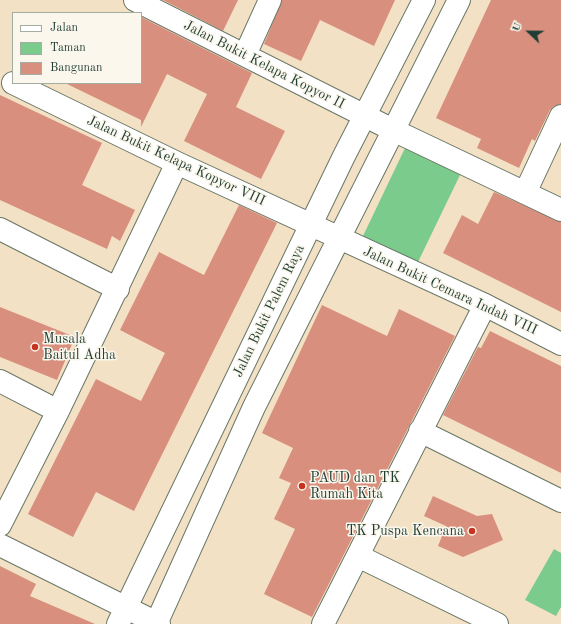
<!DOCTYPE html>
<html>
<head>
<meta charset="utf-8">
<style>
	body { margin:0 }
	#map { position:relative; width:561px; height:624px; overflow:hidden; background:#f2e1c4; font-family:"Old Standard TT",serif }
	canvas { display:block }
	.legend { position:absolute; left:12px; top:12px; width:130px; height:72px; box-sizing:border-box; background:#fbf7ec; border:1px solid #a3ada2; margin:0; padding:5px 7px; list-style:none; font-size:12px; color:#1f3d34 }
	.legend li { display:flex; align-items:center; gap:8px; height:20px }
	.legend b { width:20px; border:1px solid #a3ada2 }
	.north { position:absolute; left:509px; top:12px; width:40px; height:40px; -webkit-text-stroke:3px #fbf7ec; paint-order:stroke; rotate:292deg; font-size:11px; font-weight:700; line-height:16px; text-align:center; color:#1f3d34 }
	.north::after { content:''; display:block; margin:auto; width:14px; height:18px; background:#1f3d34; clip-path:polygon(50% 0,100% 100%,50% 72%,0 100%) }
</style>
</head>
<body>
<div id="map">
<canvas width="561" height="624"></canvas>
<ul class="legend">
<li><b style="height:5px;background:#fff"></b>Jalan</li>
<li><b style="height:11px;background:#7bcb8c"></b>Taman</li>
<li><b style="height:11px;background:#d98f7e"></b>Bangunan</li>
</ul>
<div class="north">U</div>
</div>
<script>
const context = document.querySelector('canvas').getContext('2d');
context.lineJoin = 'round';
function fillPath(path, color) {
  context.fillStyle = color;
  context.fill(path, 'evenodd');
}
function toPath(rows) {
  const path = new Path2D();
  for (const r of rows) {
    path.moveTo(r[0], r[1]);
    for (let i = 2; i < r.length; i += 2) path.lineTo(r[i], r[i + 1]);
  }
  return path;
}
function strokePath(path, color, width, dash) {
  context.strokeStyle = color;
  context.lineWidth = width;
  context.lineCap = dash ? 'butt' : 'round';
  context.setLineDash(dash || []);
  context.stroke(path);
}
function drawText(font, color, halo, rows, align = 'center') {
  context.font = font + ' "Old Standard TT",serif';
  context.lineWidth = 3;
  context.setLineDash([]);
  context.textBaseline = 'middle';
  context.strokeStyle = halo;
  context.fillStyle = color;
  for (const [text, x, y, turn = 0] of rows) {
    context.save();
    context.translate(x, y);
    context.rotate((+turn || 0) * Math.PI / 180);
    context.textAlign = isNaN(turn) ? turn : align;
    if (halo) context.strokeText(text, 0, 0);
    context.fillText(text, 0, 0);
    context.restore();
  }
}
fillPath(toPath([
	[406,146,461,173,418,262,363,236],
	[554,549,561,553,561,607,556,616,525,600]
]), '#7bcb8c');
fillPath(toPath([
	[163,0,238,0,223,31],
	[282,0,395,0,374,46,320,20,301,61,264,44],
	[491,0,561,0,561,104,554,106,550,110,535,141,532,139,519,168,477,148,481,139,436,118],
	[141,17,252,73,236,107,285,131,261,179,184,141,207,94,167,74,141,127,141,120,65,83,141,83],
	[0,95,102,143,82,185,135,210,120,241,112,236,107,249,0,200],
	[494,192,561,222,561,312,443,253,462,215,478,224],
	[239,205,277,223,134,511,96,492,73,537,28,514,96,379,141,401,165,353,120,330,159,252,204,275],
	[322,305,387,336,399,309,455,336,312,617,264,594,295,529,274,519,291,483,279,478,293,448,262,433],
	[0,307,75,337,57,380,0,357],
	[490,331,561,366,561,473,443,415,478,347,481,348],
	[433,496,477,516,492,514,503,540,463,557,438,546,446,526,424,516],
	[0,566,36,584,30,596,95,624,0,624]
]), '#d98f7e');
const minor = toPath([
	[135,0,393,130,561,210],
	[245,55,270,0],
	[13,83,177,163,485,305,561,344],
	[525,193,561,116],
	[0,229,118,289],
	[0,381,58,411],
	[420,431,561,501],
	[0,525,58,411,177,163],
	[0,545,159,624],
	[358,556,497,624],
	[118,624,344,156,424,0],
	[156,624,254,407,459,0],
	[323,624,485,305]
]);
strokePath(minor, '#697666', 24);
strokePath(minor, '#fff', 22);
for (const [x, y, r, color] of [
	[35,347,4,"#c8321e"],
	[302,486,4,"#c8321e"],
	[472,531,4,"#c8321e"]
]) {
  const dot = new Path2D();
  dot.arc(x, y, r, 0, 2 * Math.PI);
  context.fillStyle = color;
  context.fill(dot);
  strokePath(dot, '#fbf7ec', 1.5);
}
drawText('14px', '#1f3d34', '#fbf7ec', [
	["Jalan Bukit Kelapa Kopyor II",264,65,27],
	["Jalan Bukit Kelapa Kopyor VIII",176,161,25],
	["Jalan Bukit Cemara Indah VIII",450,291,25],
	["Jalan Bukit Palem Raya",269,311,-64]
]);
drawText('14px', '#1f3d34', '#fbf7ec', [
	["Musala",43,339],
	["Baitul Adha",43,355],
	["PAUD dan TK",310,478],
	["Rumah Kita",310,494],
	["TK Puspa Kencana",464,531,"right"]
], 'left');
</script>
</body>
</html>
